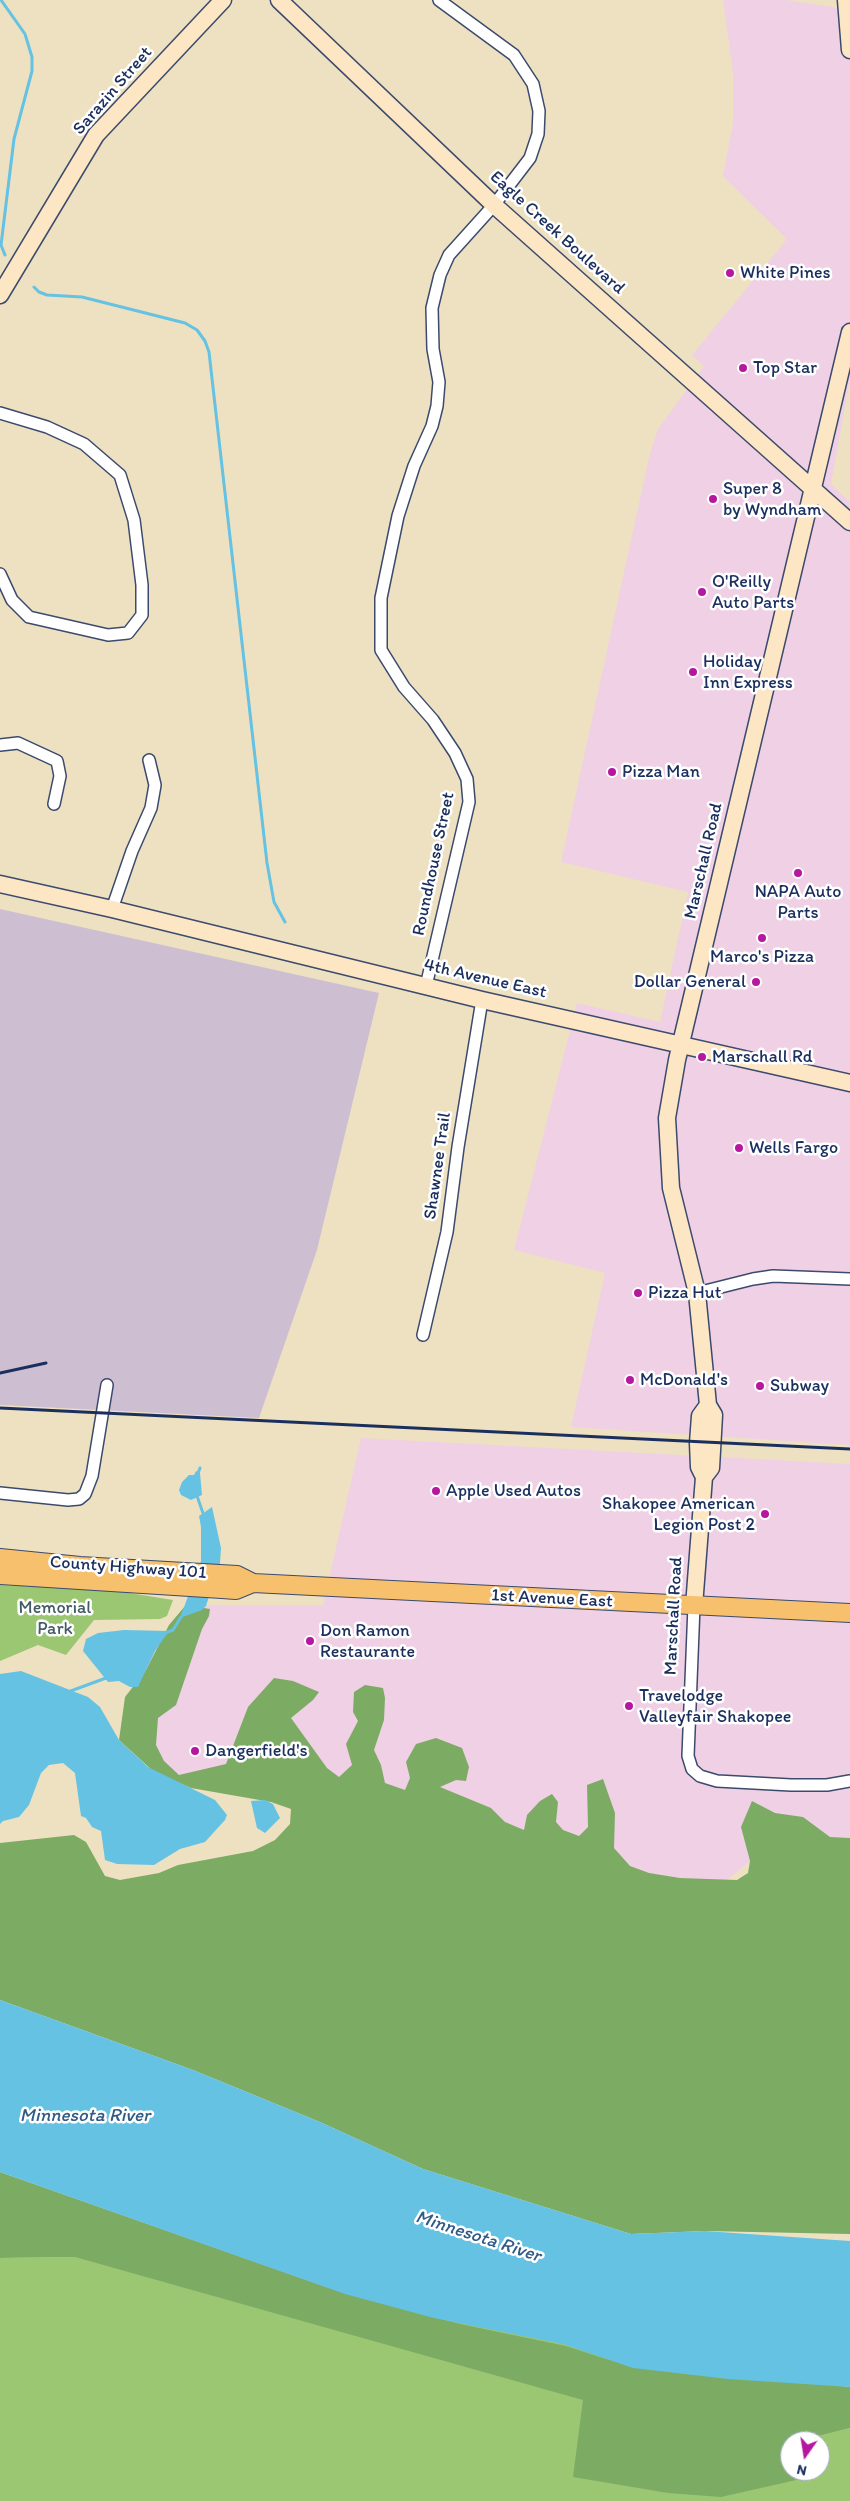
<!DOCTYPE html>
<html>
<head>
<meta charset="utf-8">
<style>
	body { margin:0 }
	#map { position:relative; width:850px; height:2501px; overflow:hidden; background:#eee1c1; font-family:Itim,sans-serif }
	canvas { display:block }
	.north { position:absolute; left:780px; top:2431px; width:50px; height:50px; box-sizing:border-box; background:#fff; border:1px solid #a4acbf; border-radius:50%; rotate:193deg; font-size:14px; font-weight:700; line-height:20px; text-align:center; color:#1b2f5e }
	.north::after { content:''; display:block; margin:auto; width:18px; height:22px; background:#b5179e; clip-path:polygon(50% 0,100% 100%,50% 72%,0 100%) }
</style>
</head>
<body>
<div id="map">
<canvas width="850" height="2501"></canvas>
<div class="north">N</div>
</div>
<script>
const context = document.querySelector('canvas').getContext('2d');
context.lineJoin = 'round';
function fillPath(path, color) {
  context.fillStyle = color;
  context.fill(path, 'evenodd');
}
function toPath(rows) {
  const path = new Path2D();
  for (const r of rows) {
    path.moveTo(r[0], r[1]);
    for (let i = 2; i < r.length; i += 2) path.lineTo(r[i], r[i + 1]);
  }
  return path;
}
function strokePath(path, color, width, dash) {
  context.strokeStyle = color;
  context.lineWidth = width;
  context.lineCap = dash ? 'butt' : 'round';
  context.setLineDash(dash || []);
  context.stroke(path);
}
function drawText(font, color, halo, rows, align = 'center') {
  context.font = font + ' Itim,sans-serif';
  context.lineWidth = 5;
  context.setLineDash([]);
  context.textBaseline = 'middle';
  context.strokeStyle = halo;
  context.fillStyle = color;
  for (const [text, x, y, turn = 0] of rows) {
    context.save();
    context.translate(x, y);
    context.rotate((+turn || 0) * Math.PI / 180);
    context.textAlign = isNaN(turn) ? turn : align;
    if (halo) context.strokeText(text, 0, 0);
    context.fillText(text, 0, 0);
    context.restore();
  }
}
fillPath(toPath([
	[723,0,786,0,834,7,850,14,850,379,831,484,850,502,850,1445,571,1427,605,1273,514,1250,577,1003,660,1022,688,892,561,862,650,453,658,429,704,366,692,355,787,239,723,176,733,123,733,73],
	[361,1438,850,1464,850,1838,782,1835,700,1902,434,1794,163,1776,125,1699,186,1605,323,1605]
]), '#f0d0e5');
fillPath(toPath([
	[0,909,379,993,317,1250,259,1418,0,1405]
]), '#cebed2');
fillPath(toPath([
	[0,1585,111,1590,173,1600,167,1616,160,1619,94,1620,66,1655,38,1645,0,1661],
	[75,2257,556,2304,704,2335,668,2493,805,2478,808,2471,820,2471,820,2441,817,2441,819,2436,850,2428,850,2501,0,2501,0,2258]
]), '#9bc672');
fillPath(toPath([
	[186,1605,210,1609,209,1616,202,1629,176,1705,158,1718,156,1745,164,1761,179,1775,226,1764,248,1707,274,1678,293,1681,319,1692,313,1700,291,1718,327,1768,339,1777,352,1765,346,1744,358,1721,353,1712,354,1692,365,1685,383,1688,385,1698,384,1720,374,1750,381,1765,385,1783,405,1790,410,1778,406,1762,416,1744,436,1738,462,1748,469,1767,466,1781,456,1780,440,1787,491,1808,505,1822,524,1830,527,1815,540,1801,552,1794,558,1802,556,1822,563,1830,579,1836,588,1827,587,1785,603,1779,615,1813,614,1848,630,1866,649,1873,680,1878,737,1880,748,1873,750,1861,741,1827,752,1801,775,1813,803,1817,830,1837,850,1838,850,2234,705,2231,631,2234,423,2169,320,2122,193,2070,0,2000,0,1843,74,1835,86,1842,105,1876,120,1880,159,1873,178,1865,253,1851,275,1840,290,1824,291,1809,271,1802,191,1788,154,1772,119,1740,125,1697,146,1670,169,1625],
	[0,2172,335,2290,460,2324,566,2346,606,2359,850,2387,850,2428,819,2436,817,2441,790,2441,790,2471,808,2471,805,2478,721,2497,668,2493,573,2477,583,2400,75,2257,0,2258]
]), '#7cab64');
fillPath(toPath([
	[196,1471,200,1473,202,1495,191,1500,181,1495,179,1490,182,1482,189,1475,194,1475],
	[212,1507,221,1548,220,1563,206,1606,202,1610,180,1618,201,1561,201,1527,199,1516],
	[124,1630,169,1631,155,1651,138,1687,130,1687,119,1681,108,1682,83,1651,86,1639,98,1633],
	[21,1671,88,1697,100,1707,119,1740,148,1767,215,1800,227,1815,225,1820,205,1842,180,1849,154,1865,117,1864,105,1860,101,1831,92,1827,86,1818,81,1816,75,1773,63,1763,49,1765,41,1773,29,1805,19,1817,3,1821,0,1824,0,1674],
	[265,1800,273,1804,280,1818,265,1833,257,1828,251,1801],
	[0,2000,193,2070,320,2122,423,2169,631,2234,705,2231,850,2241,850,2387,728,2379,633,2368,563,2344,434,2318,345,2294,0,2172]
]), '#65c2e3');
strokePath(toPath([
	[1,0,25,34,32,57,32,71,14,139,1,245,5,255],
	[34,287,39,292,47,295,82,297,185,323,197,330,205,341,209,352,267,863,274,902,285,922],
	[197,1476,200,1468],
	[197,1496,204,1516],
	[165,1633,173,1630,181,1617],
	[68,1692,106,1678]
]), '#65c2e3', 3);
const street = toPath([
	[0,413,47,427,84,444,120,475,134,520,142,585,142,615,128,633,108,635,29,617,12,600,0,574],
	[0,745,18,743,57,761,60,776,54,804],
	[112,909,132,851,151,808,155,785,149,760],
	[426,986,469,802,467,779,455,753,433,720,404,687,381,650,381,598,398,516,414,466,432,426,437,406,439,382,433,349,432,308,440,275,449,255,494,205,530,158,538,134,539,111,533,84,514,55,439,0],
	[697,1293,753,1279,773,1276,850,1279],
	[423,1335,447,1232,458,1147,482,1000],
	[0,1493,68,1500,79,1499,85,1494,92,1476,107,1385],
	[694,1606,688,1756,692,1769,700,1776,717,1781,791,1785,827,1785,850,1781]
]);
const secondary = toPath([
	[279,0,494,205,850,522],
	[846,0,850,50],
	[0,295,96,135,223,0],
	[0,884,112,909,482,1000,850,1083],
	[704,1477,699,1467,698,1443,700,1416,708,1405],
	[694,1606,704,1477,711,1468,714,1415,708,1405,697,1293,671,1188,667,1118,677,1060,850,332]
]);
const primary = toPath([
	[0,1558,80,1566,237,1575,253,1583],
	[0,1575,222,1589,236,1590,253,1583,850,1613]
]);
strokePath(street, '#3b4a6d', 14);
strokePath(secondary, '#3b4a6d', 19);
strokePath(primary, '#3b4a6d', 20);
strokePath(street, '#fff', 11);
strokePath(secondary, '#fce6c4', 16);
strokePath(primary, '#f7c06c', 18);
strokePath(toPath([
	[0,1373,46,1363],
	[0,1408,850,1449]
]), '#1b2f5e', 3);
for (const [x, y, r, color] of [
	[730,273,5,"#b5179e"],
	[743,368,5,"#b5179e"],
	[713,499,5,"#b5179e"],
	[702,592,5,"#b5179e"],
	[693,672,5,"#b5179e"],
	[612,772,5,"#b5179e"],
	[798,873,5,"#b5179e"],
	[762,938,5,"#b5179e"],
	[756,982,5,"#b5179e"],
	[702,1057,5,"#b5179e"],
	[739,1148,5,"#b5179e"],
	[638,1293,5,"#b5179e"],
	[630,1380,5,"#b5179e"],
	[760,1386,5,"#b5179e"],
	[436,1491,5,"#b5179e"],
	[765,1514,5,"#b5179e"],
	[310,1641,5,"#b5179e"],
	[629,1706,5,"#b5179e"],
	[195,1751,5,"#b5179e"]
]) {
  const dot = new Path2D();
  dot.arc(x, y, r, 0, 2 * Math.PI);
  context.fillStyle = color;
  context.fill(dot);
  strokePath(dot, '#fff', 2);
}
drawText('18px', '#1b2f5e', '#fff', [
	["Sarazin Street",113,91,-49],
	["Eagle Creek Boulevard",557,233,42],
	["Marschall Road",704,861,-77],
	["Roundhouse Street",434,864,-78],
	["4th Avenue East",485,979,13],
	["Shawnee Trail",438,1166,-82],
	["County Highway 101",128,1568,4],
	["1st Avenue East",552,1599,3],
	["Marschall Road",674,1616,-87]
]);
drawText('18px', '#1b2f5e', '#fff', [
	["White Pines",740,273],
	["Top Star",753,368],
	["Super 8",723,489],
	["by Wyndham",723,510],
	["O'Reilly",712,582],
	["Auto Parts",712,603],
	["Holiday",703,662],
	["Inn Express",703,683],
	["Pizza Man",622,772],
	["NAPA Auto",798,892,"center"],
	["Parts",798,913,"center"],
	["Marco's Pizza",762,957,"center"],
	["Dollar General",746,982,"right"],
	["Marschall Rd",712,1057],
	["Wells Fargo",749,1148],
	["Pizza Hut",648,1293],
	["McDonald's",640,1380],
	["Subway",770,1386],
	["Apple Used Autos",446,1491],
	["Shakopee American",755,1504,"right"],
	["Legion Post 2",755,1525,"right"],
	["Don Ramon",320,1631],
	["Restaurante",320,1652],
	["Travelodge",639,1696],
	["Valleyfair Shakopee",639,1717],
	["Dangerfield's",205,1751]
], 'left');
drawText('18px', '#415c64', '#fff', [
	["Memorial",55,1608],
	["Park",55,1629]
]);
drawText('italic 19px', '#315b86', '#fff', [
	["Minnesota River",85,2116],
	["Minnesota River",478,2237,18]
]);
</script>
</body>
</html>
